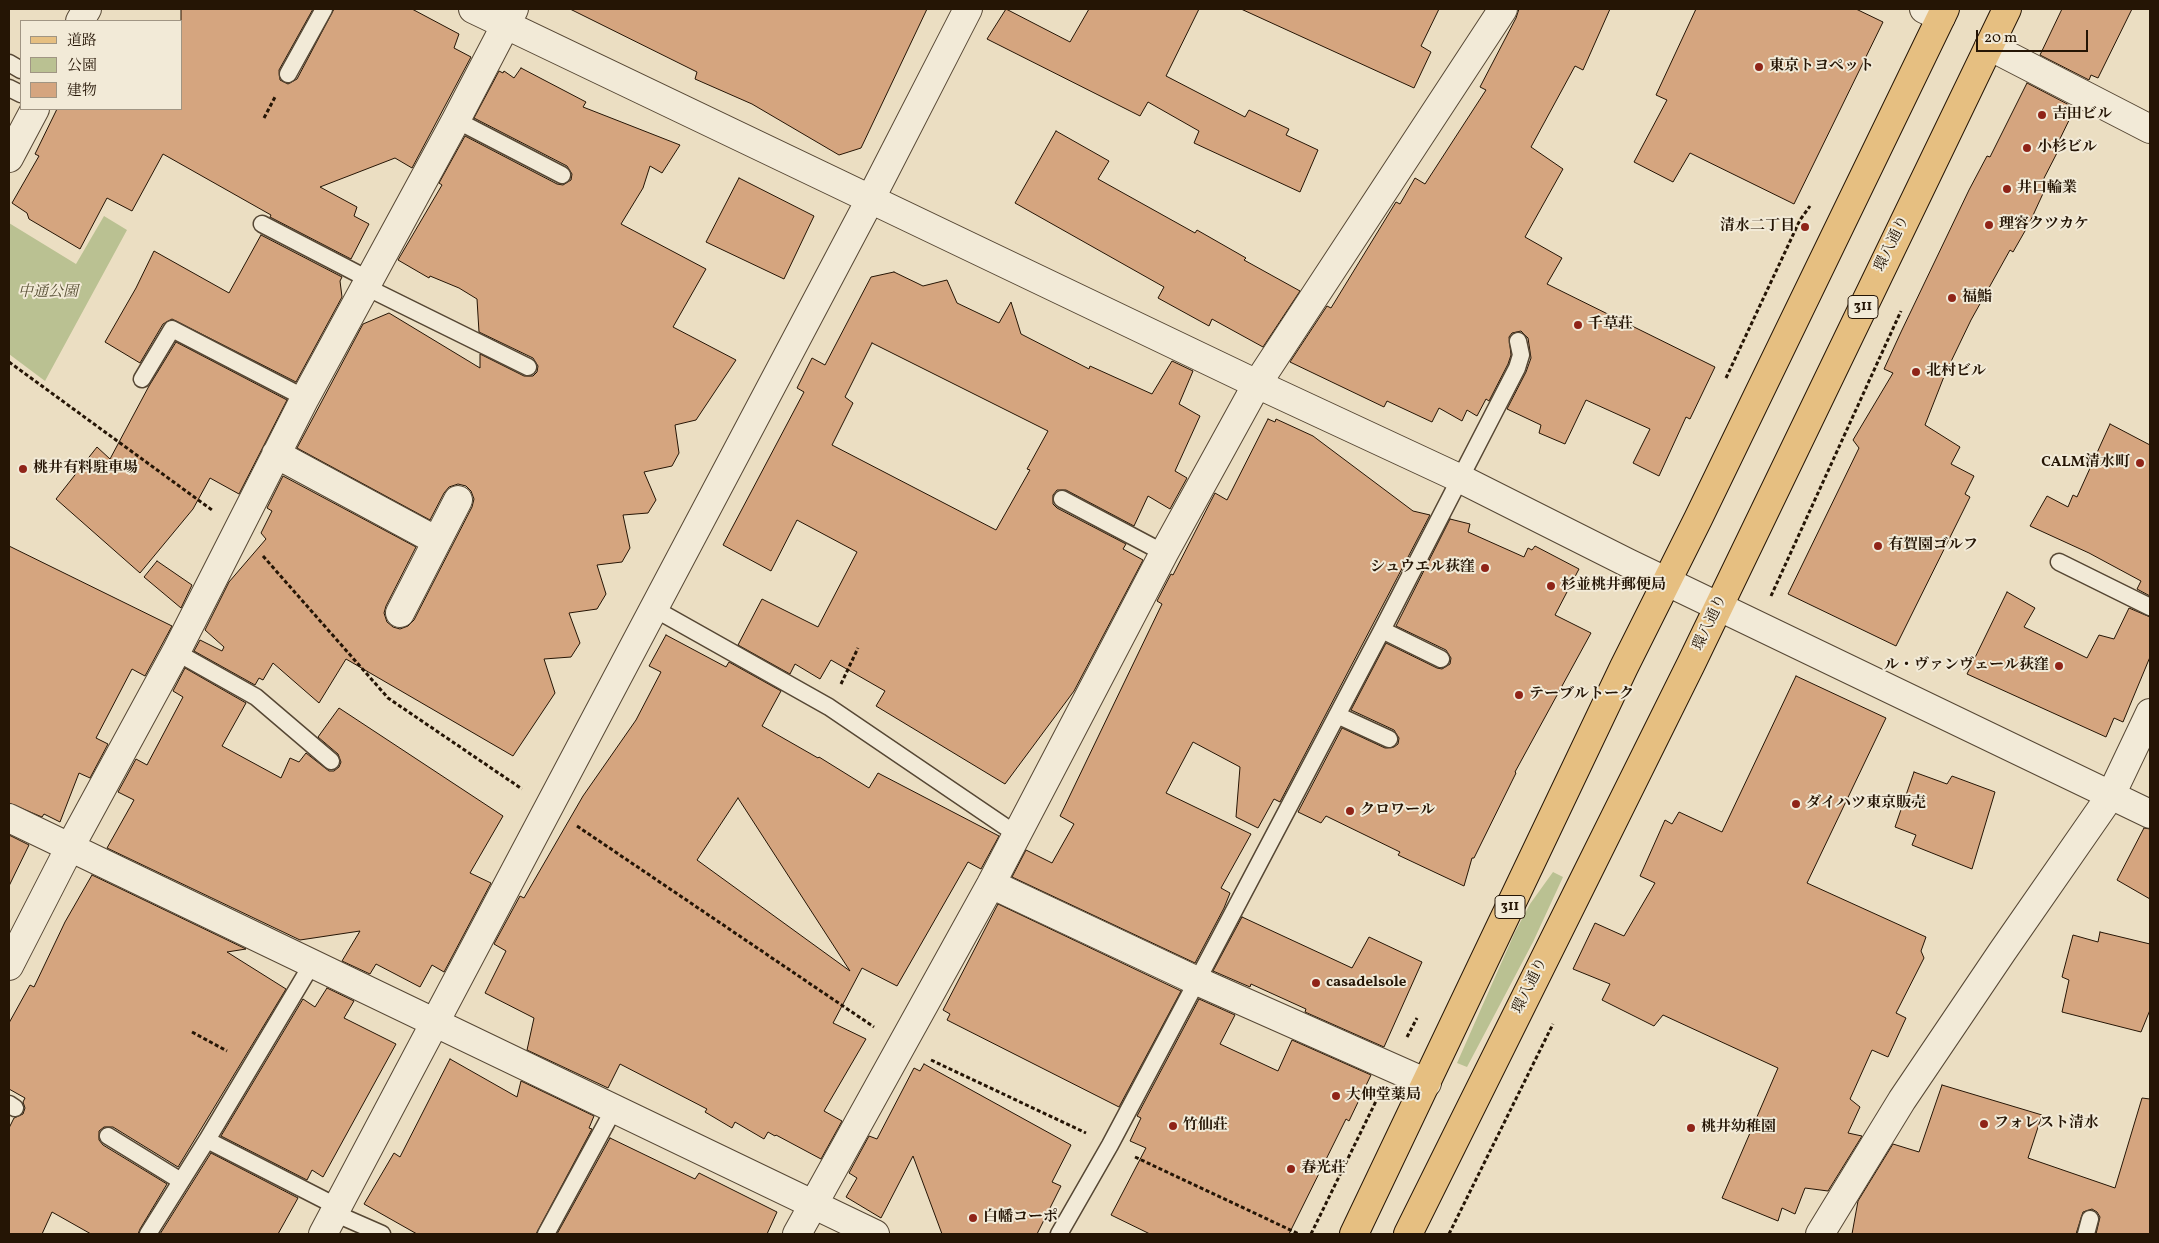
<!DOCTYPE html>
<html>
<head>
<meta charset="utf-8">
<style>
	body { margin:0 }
	#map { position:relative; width:2159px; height:1243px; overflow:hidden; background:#ebdec2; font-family:Vollkorn,"Noto Serif JP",serif }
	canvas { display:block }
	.frame { position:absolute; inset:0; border:10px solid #251505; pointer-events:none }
	.legend { position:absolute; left:20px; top:20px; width:162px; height:90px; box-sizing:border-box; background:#f2ead7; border:1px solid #a09583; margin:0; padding:6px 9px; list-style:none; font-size:15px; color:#251505 }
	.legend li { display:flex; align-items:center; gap:10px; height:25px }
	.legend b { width:25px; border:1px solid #a09583 }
	.scale { position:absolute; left:1976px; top:30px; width:112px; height:22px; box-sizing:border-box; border:2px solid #251505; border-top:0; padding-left:6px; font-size:15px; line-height:18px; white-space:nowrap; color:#251505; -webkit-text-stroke:4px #f2ead7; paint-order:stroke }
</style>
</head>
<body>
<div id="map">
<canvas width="2159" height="1243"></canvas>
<div class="frame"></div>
<ul class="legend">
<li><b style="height:6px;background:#e6bf81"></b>道路</li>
<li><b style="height:14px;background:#bac192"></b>公園</li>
<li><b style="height:14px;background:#d5a57f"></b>建物</li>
</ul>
<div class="scale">20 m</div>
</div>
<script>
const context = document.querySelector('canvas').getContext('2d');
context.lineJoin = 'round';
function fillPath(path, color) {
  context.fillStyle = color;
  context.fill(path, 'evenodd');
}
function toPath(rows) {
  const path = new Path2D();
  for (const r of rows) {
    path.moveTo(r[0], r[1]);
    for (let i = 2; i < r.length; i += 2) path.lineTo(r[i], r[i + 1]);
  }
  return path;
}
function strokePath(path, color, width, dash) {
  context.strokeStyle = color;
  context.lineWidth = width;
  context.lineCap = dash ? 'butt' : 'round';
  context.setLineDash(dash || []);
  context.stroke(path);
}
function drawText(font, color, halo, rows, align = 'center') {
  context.font = font + ' Vollkorn,"Noto Serif JP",serif';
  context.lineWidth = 4;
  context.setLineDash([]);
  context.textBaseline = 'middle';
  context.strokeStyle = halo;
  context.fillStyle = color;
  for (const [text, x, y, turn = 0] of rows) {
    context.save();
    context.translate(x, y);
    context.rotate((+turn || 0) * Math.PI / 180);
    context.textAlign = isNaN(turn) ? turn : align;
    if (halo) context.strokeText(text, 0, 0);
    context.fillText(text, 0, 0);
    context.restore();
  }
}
fillPath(toPath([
	[104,216,127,230,45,381,9,354,9,223,76,264],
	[1553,872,1563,877,1533,942,1467,1067,1457,1063,1515,932,1530,904]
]), '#bac192');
const building = toPath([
	[181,9,313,9,279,70,280,80,288,84,297,79,334,9,412,9,459,34,454,48,471,57,412,168,395,158,320,187,357,207,354,216,369,224,351,259,270,217,271,215,163,154,132,211,107,198,80,249,29,219,27,213,12,203,39,156,35,154,57,109,181,109,181,9],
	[570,9,927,9,861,148,839,155,752,104,695,79,697,72,570,9],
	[1006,9,1070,42,1089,9,1199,9,1166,76,1245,117,1249,110,1289,129,1286,135,1318,150,1300,192,1194,143,1199,131,1148,102,1140,116,987,39,1006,9],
	[1241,9,1439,9,1421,46,1431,52,1414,88,1241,9],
	[1519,9,1610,9,1583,70,1575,66,1531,147,1563,169,1525,237,1562,258,1547,284,1715,367,1690,419,1686,417,1659,476,1633,463,1650,429,1586,400,1565,444,1539,433,1541,425,1507,409,1526,372,1531,358,1528,338,1521,331,1512,333,1509,337,1511,355,1508,364,1489,401,1486,399,1477,416,1467,410,1462,421,1439,408,1432,422,1387,401,1384,407,1290,362,1327,306,1331,308,1396,202,1400,204,1415,178,1425,184,1486,90,1480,87,1516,18,1519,9],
	[1696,9,1856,9,1883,22,1794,204,1690,153,1673,182,1634,162,1667,100,1656,95,1696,9],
	[2062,9,2132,9,2098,78,2091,75,2089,80,2040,55,2062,9],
	[521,68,586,102,583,107,680,145,662,173,650,166,643,188,621,224,706,269,673,327,736,360,696,420,675,425,679,453,672,466,644,472,656,500,648,513,623,515,630,548,622,562,597,565,606,594,597,609,569,613,580,643,571,657,544,659,555,693,513,756,346,659,319,703,273,663,263,680,259,678,255,685,194,651,200,640,222,651,224,647,205,630,229,582,266,539,261,533,272,511,267,508,283,476,416,547,386,606,384,613,387,622,393,627,400,629,408,626,414,620,472,507,474,499,471,491,466,486,458,484,449,487,444,493,430,520,297,448,363,324,389,313,480,368,480,354,524,376,533,376,537,372,538,366,533,358,479,332,477,299,459,288,430,276,429,278,398,260,442,185,439,183,465,136,557,184,563,185,571,180,572,174,567,166,474,118,499,71,503,73,504,71,514,78,521,68],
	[2027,83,2075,108,2055,149,2058,151,2041,184,2046,187,2029,224,2013,252,2010,250,1971,320,1945,374,1925,425,1960,447,1951,464,1974,476,1965,494,1970,497,1896,646,1788,594,1859,448,1853,440,1893,373,1884,369,1901,332,1969,190,1987,156,1990,157,2027,83],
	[1056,131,1109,161,1098,179,1195,233,1197,230,1246,258,1244,260,1300,291,1263,347,1212,319,1209,326,1158,298,1164,287,1015,203,1056,131],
	[739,178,814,216,784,279,706,242,739,178],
	[261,235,342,277,340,281,342,297,296,382,172,319,163,324,140,363,105,342,136,288,154,251,229,293,261,235],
	[894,272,923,286,947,280,957,303,999,323,1011,302,1021,334,1089,369,1090,366,1152,394,1172,361,1193,371,1179,404,1200,416,1175,471,1187,478,1170,509,1148,496,1134,526,1066,490,1057,490,1053,495,1053,504,1057,508,1126,544,1123,549,1143,560,1074,691,1005,784,876,706,885,691,831,660,820,679,795,664,790,674,738,645,762,599,818,627,857,552,797,520,771,571,723,545,804,392,797,388,812,358,825,365,871,277,894,272],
	[872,343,1048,431,1027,469,1030,470,996,530,832,445,853,403,845,397,872,343],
	[176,342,287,400,239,494,210,478,193,509,140,573,56,499,97,447,110,459,149,386,176,342],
	[1268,419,1275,422,1276,419,1313,436,1413,511,1430,515,1280,802,1274,799,1258,828,1236,817,1240,767,1193,742,1166,793,1251,834,1221,888,1230,893,1224,908,1195,963,1012,877,1026,850,1052,863,1074,824,1060,816,1162,604,1157,601,1171,574,1173,575,1215,493,1227,500,1268,419],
	[2110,424,2150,445,2150,596,2137,589,2141,581,2089,553,2030,526,2047,496,2068,507,2073,495,2077,497,2110,424],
	[1450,519,1470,524,1468,532,1524,557,1528,548,1532,550,1535,546,1579,569,1555,615,1591,633,1515,772,1516,773,1474,858,1472,858,1464,886,1398,855,1400,852,1326,816,1321,823,1298,812,1342,728,1385,748,1394,747,1398,744,1399,738,1394,730,1351,710,1386,643,1437,668,1442,669,1450,664,1451,658,1446,650,1396,626,1450,519],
	[9,546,172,626,145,676,132,669,96,738,108,744,90,778,79,773,60,822,44,814,42,817,9,803,9,546],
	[157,561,192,585,181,608,144,577,157,561],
	[2007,592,2035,608,2024,627,2087,658,2099,635,2114,639,2129,608,2150,617,2150,657,2123,722,2114,718,2106,737,1967,674,2007,592],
	[666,635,726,667,729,662,781,691,762,726,818,758,819,757,869,788,878,773,999,836,981,869,968,862,897,986,862,968,833,1023,866,1039,824,1111,842,1121,821,1159,776,1135,775,1136,768,1132,764,1139,735,1122,732,1128,705,1112,707,1109,620,1064,608,1088,527,1050,534,1018,485,993,506,951,494,944,520,896,524,898,583,796,636,720,661,672,649,666,666,635],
	[738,798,850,971,697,860,738,798],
	[185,668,246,703,222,746,281,778,290,758,299,762,306,753,329,771,334,771,339,767,341,762,338,754,318,737,339,708,503,816,470,873,491,883,444,972,432,965,420,987,376,964,370,974,342,961,360,931,300,940,107,848,134,800,118,792,136,759,147,765,183,697,173,691,185,668],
	[1796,676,1886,718,1807,883,1926,937,1921,951,1924,958,1896,1013,1906,1018,1888,1057,1872,1050,1850,1099,1860,1107,1848,1133,1862,1136,1828,1191,1805,1188,1795,1214,1782,1208,1778,1221,1722,1198,1778,1068,1663,1015,1654,1026,1602,1000,1610,984,1573,969,1595,923,1624,936,1655,883,1640,876,1665,820,1672,824,1679,812,1722,832,1796,676],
	[1914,772,1947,784,1952,776,1995,792,1972,869,1912,845,1916,835,1895,827,1914,772],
	[2144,828,2150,829,2150,899,2117,880,2144,828],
	[9,835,29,845,9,886,9,835],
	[92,875,246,949,227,952,286,989,178,1167,113,1127,104,1127,99,1131,99,1140,103,1145,167,1184,140,1229,138,1234,91,1234,52,1212,42,1234,9,1234,9,1128,14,1118,23,1114,25,1108,23,1102,25,1098,9,1089,9,1023,30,985,34,987,65,922,92,875],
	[998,904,1181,991,1119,1107,947,1020,950,1014,943,1010,998,904],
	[1242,917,1352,968,1369,937,1422,962,1384,1047,1305,1012,1306,1009,1251,984,1250,987,1213,971,1242,917],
	[2100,932,2150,944,2150,1010,2141,1032,2062,1012,2069,980,2062,977,2073,935,2098,942,2100,932],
	[327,988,354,1001,344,1018,396,1044,323,1177,312,1170,307,1180,221,1136,303,999,315,1007,327,988],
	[1199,999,1235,1015,1220,1044,1278,1071,1292,1040,1371,1075,1349,1121,1346,1119,1289,1234,1150,1234,1111,1215,1146,1148,1130,1141,1141,1118,1137,1116,1199,999],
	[450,1059,517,1097,521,1081,594,1116,589,1128,592,1129,536,1234,417,1234,364,1204,394,1153,400,1157,450,1059],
	[924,1064,1071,1145,1052,1182,1061,1186,1037,1234,942,1234,913,1156,881,1218,846,1197,857,1178,849,1173,869,1136,877,1139,914,1068,920,1071,924,1064],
	[1942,1085,2042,1115,2028,1158,2115,1188,2142,1098,2150,1099,2150,1234,2096,1234,2100,1217,2097,1212,2092,1209,2083,1212,2076,1234,1852,1234,1858,1201,1893,1144,1919,1152,1942,1085],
	[610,1138,695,1179,699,1173,777,1212,767,1234,557,1234,610,1138],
	[211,1153,298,1198,278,1234,160,1234,211,1153]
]);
fillPath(building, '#d5a57f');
strokePath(building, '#251505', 1);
const service = toPath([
	[9,63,21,70],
	[288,74,324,9],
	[9,88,21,94],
	[456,120,562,175],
	[262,224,368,279],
	[364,286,528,367],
	[142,379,172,329,305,398],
	[1062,499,1164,553],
	[2059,562,2150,607],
	[653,608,829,707,1016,834],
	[1382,630,1441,659],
	[176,652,256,697,331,761],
	[1337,715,1389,739],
	[9,1104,15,1108],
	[108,1136,181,1181],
	[207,1140,338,1207],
	[334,1213,382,1234],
	[148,1234,207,1140,312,964],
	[546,1234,614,1109],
	[1059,1234,1110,1145,1197,981,1382,630,1517,368,1521,355,1518,341],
	[2086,1234,2090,1219]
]);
const minor = toPath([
	[1924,9,1941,17],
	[1989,46,2150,129],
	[276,454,437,541],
	[400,613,458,500],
	[9,818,875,1234],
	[991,884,1197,981,1427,1083],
	[9,966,70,847,176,652,305,398,456,120,514,9],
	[323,1234,871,198,968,9],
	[797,1234,991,884,1164,553,1257,384,1503,9],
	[1820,1234,1902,1100,2002,952,2111,795,2150,713]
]);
const tertiary = toPath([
	[473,9,1257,384,1459,478,1628,563,2150,814],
	[80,21,87,9],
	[9,158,35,109]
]);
const primary = toPath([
	[1354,1234,1624,667,1698,519,1945,9],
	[1408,1234,1691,664,2007,9]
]);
strokePath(service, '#564734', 19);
strokePath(minor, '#564734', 30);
strokePath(tertiary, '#564734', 30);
strokePath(primary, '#251505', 30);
strokePath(toPath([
	[264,118,275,97],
	[9,362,212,510],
	[1726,378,1800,220,1810,206],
	[263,556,388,698,522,789],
	[1771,596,1901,311],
	[841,684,858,648],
	[577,826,874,1027],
	[192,1032,227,1051],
	[1407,1037,1417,1018],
	[931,1060,1086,1133],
	[1135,1157,1299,1234],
	[1311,1234,1378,1097],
	[1449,1234,1553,1024]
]), '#251505', 3, [4, 2.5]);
strokePath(service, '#f2ead7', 16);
strokePath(minor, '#f2ead7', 28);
strokePath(tertiary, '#f2ead7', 28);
strokePath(primary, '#e6bf81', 28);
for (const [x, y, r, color] of [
	[1759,67,5,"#8f2418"],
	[2042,115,5,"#8f2418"],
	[2027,148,5,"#8f2418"],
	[2007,189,5,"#8f2418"],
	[1989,225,5,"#8f2418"],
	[1805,227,5,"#8f2418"],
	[1952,298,5,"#8f2418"],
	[1578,325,5,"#8f2418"],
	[1916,372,5,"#8f2418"],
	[2140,463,5,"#8f2418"],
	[23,469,5,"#8f2418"],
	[1878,546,5,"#8f2418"],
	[1485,568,5,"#8f2418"],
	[1551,586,5,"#8f2418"],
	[2059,666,5,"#8f2418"],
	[1519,695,5,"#8f2418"],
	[1796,804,5,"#8f2418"],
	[1350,811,5,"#8f2418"],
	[1316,983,5,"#8f2418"],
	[1336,1096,5,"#8f2418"],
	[1984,1124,5,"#8f2418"],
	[1173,1126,5,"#8f2418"],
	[1691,1128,5,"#8f2418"],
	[1291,1169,5,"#8f2418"],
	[973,1218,5,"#8f2418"]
]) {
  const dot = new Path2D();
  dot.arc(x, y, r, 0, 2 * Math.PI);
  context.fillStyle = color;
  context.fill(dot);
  strokePath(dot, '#f2ead7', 2);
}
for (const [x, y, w] of [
	[1863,307,30],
	[1510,907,30]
]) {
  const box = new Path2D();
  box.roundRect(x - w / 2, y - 11.5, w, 23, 4);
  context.fillStyle = '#f2ead7';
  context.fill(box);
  strokePath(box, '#251505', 1);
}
drawText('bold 14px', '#251505', null, [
	["311",1863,307],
	["311",1510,907]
]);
drawText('bold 15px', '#251505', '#f2ead7', [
	["東京トヨペット",1769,67],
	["吉田ビル",2052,115],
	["小杉ビル",2037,148],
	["井口輪業",2017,189],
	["理容クツカケ",1999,225],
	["清水二丁目",1795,227,"right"],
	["福鮨",1962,298],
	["千草荘",1588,325],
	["北村ビル",1926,372],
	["CALM清水町",2130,463,"right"],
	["桃井有料駐車場",33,469],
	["有賀園ゴルフ",1888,546],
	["シュウエル荻窪",1475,568,"right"],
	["杉並桃井郵便局",1561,586],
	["ル・ヴァンヴェール荻窪",2049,666,"right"],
	["テーブルトーク",1529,695],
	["ダイハツ東京販売",1806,804],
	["クロワール",1360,811],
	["casadelsole",1326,983],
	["大伸堂薬局",1346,1096],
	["フォレスト清水",1994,1124],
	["竹仙荘",1183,1126],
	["桃井幼稚園",1701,1128],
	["春光荘",1301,1169],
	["白幡コーポ",983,1218]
], 'left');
drawText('15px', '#251505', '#f2ead7', [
	["環八通り",1893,244,-64],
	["環八通り",1711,623,-65],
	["環八通り",1531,986,-64]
]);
drawText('italic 15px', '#595136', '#f2ead7', [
	["中通公園",48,293]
]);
</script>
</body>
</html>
